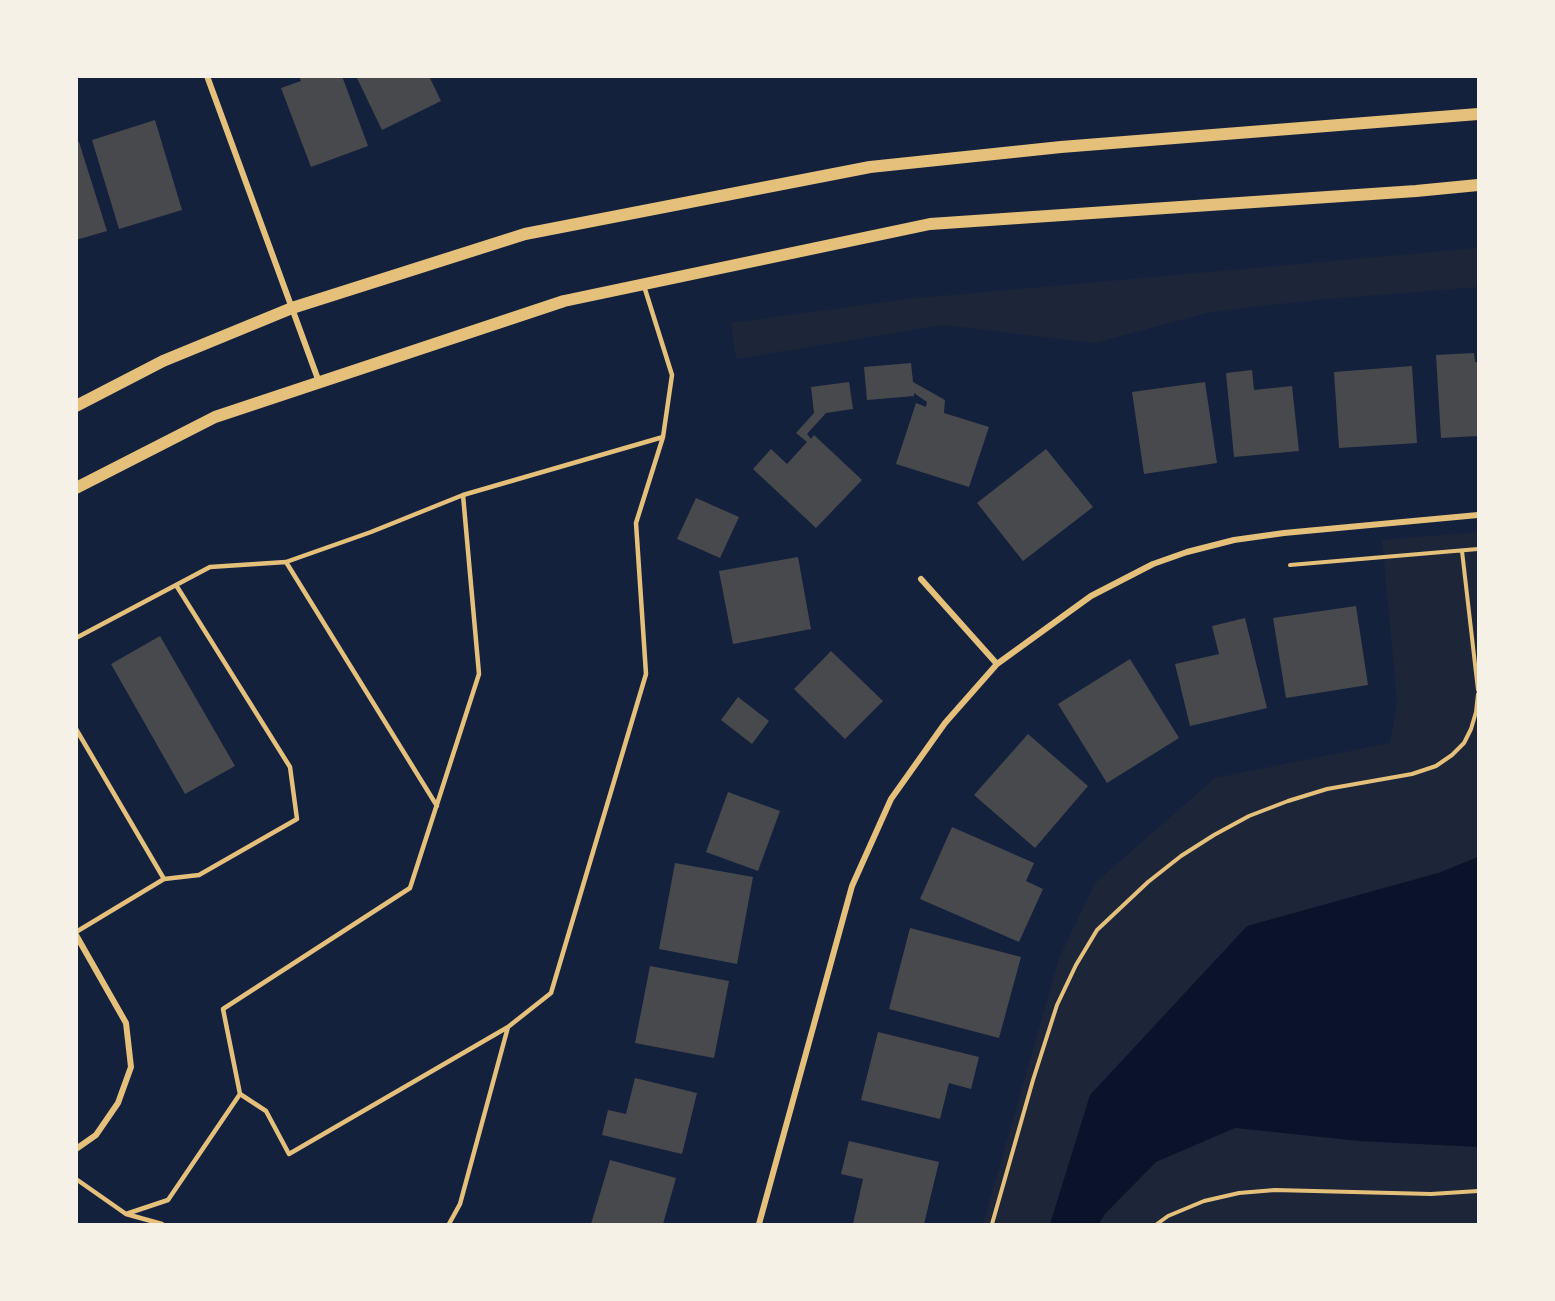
<!DOCTYPE html>
<html>
<head>
<meta charset="utf-8">
<style>
	body { margin:0 }
	#map { position:relative; width:1555px; height:1301px; overflow:hidden; background:#14213d; font-family:"Nunito Sans",sans-serif }
	canvas { display:block }
	.frame { position:absolute; inset:0; border:78px solid #f6f1e7; pointer-events:none }
</style>
</head>
<body>
<div id="map">
<canvas width="1555" height="1301"></canvas>
<div class="frame"></div>
</div>
<script>
const context = document.querySelector('canvas').getContext('2d');
context.lineJoin = 'round';
function fillPath(path, color) {
  context.fillStyle = color;
  context.fill(path, 'evenodd');
}
function toPath(rows) {
  const path = new Path2D();
  for (const r of rows) {
    path.moveTo(r[0], r[1]);
    for (let i = 2; i < r.length; i += 2) path.lineTo(r[i], r[i + 1]);
  }
  return path;
}
function strokePath(path, color, width, dash) {
  context.strokeStyle = color;
  context.lineWidth = width;
  context.lineCap = dash ? 'butt' : 'round';
  context.setLineDash(dash || []);
  context.stroke(path);
}
fillPath(toPath([
	[1478,248,1478,287,1316,300,1210,312,1095,343,943,325,736,359,731,323,907,299],
	[1478,532,1478,1224,983,1224,1059,958,1095,883,1215,778,1390,743,1397,702,1382,540]
]), '#1d2539');
fillPath(toPath([
	[1478,857,1478,1147,1359,1141,1235,1128,1156,1162,1105,1214,1099,1224,1050,1224,1090,1095,1247,926,1438,873]
]), '#0b132b');
fillPath(toPath([
	[299,76,342,76,368,146,311,167,281,88,301,81],
	[356,76,429,76,441,101,382,130],
	[155,120,182,210,119,229,92,140],
	[76,142,79,142,107,231,76,240],
	[1474,353,1475,362,1478,362,1478,436,1441,438,1436,355],
	[911,363,913,382,945,400,944,413,989,427,969,487,896,464,916,403,926,407,927,402,914,393,914,396,867,400,864,367],
	[1412,366,1417,443,1339,448,1334,372],
	[1252,370,1254,390,1292,386,1299,451,1234,457,1226,373],
	[849,382,853,409,826,413,807,434,811,439,814,435,862,480,816,528,753,469,771,449,787,464,807,442,796,433,814,413,811,387],
	[1205,382,1217,463,1144,474,1132,392],
	[1046,449,1093,507,1023,561,977,503],
	[696,498,739,517,720,558,677,539],
	[798,557,811,629,733,644,719,571],
	[1356,606,1368,685,1286,698,1273,618],
	[1245,618,1267,708,1190,726,1175,664,1219,654,1212,626],
	[160,636,235,766,185,794,111,664],
	[831,651,883,701,845,739,794,689],
	[1130,659,1179,738,1107,783,1058,704],
	[738,697,769,721,752,744,721,720],
	[1028,734,1088,786,1035,848,974,795],
	[728,792,780,811,758,871,706,852],
	[952,827,1034,863,1026,881,1043,889,1019,942,920,899],
	[675,863,753,877,737,964,659,949],
	[910,928,1021,957,999,1038,889,1009],
	[650,966,729,981,714,1058,635,1043],
	[878,1032,979,1057,971,1089,949,1083,940,1119,861,1100],
	[635,1078,697,1093,682,1154,602,1135,608,1110,626,1114],
	[849,1141,939,1162,924,1224,853,1224,863,1179,841,1174],
	[610,1160,676,1178,663,1224,591,1224]
]), '#48494c');
strokePath(toPath([
	[1462,551,1478,690],
	[1290,565,1478,549],
	[992,1224,1033,1080,1057,1005,1076,965,1097,930,1148,882,1181,856,1214,835,1249,816,1288,801,1327,789,1412,774,1436,766,1452,755,1464,743,1471,729,1476,712,1478,694],
	[1157,1224,1168,1216,1204,1201,1239,1193,1275,1190,1431,1194,1478,1191]
]), '#e5c07b', 4);
strokePath(toPath([
	[286,562,437,806],
	[76,638,210,567,286,562,371,532,463,495],
	[76,729,164,879,199,875,297,819,290,767,176,585],
	[76,932,164,879],
	[240,1094,266,1111,289,1154,508,1027],
	[76,1179,126,1214,168,1200,240,1094,223,1009,410,888,479,674,463,495,663,437,672,375,644,286],
	[126,1214,162,1224],
	[449,1224,460,1204,508,1027,551,993,646,674,636,523,663,437]
]), '#e5c07b', 4.5);
strokePath(toPath([
	[207,76,319,382],
	[921,579,997,664],
	[76,935,126,1023,131,1067,118,1103,96,1135,76,1149],
	[759,1224,852,886,891,799,945,723,997,664,1091,596,1153,564,1187,552,1234,540,1284,533,1478,515]
]), '#e5c07b', 6);
strokePath(toPath([
	[76,406,163,361,292,308,525,234,870,167,1061,147,1478,114],
	[76,488,215,417,564,301,930,224,1416,191,1478,185]
]), '#e5c07b', 12);
</script>
</body>
</html>
